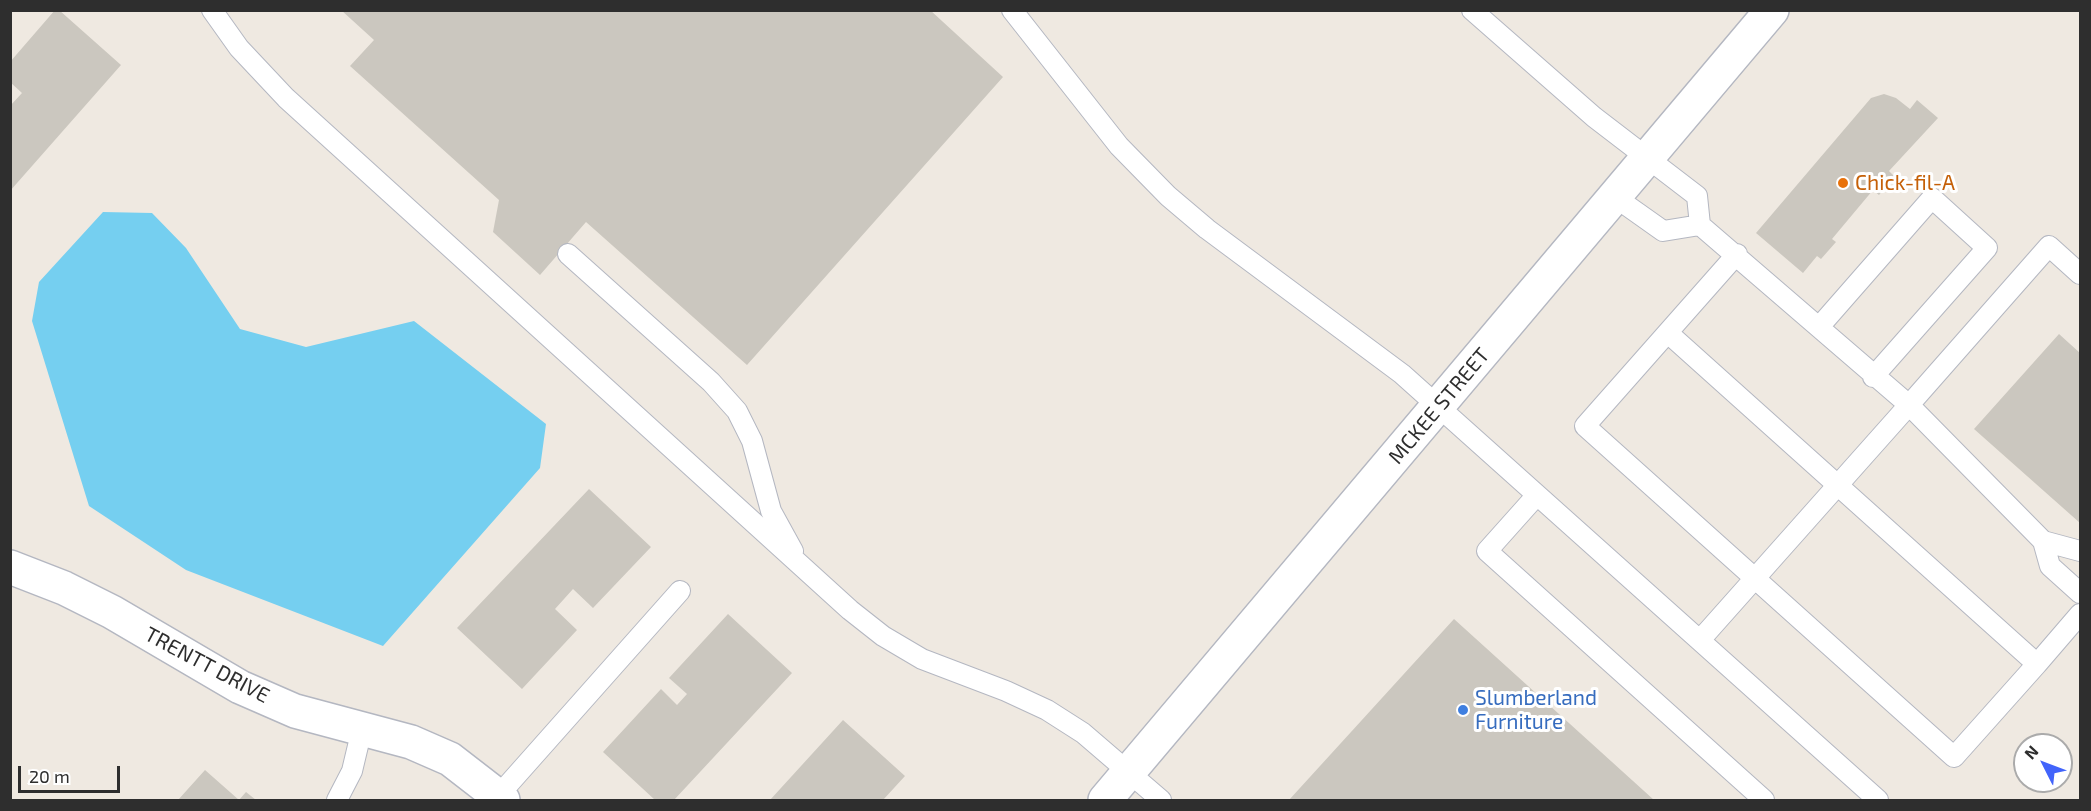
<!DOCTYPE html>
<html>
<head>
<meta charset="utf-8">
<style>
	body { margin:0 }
	#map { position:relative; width:2091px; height:811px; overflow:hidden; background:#efe9e1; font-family:"Exo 2",sans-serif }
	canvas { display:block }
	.frame { position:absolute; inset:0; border:12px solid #2e2e2e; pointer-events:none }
	.north { position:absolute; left:2013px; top:733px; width:60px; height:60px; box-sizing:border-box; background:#fff; border:2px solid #ababab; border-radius:50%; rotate:312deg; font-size:16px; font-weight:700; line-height:24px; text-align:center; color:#2e2e2e }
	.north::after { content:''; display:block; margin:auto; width:21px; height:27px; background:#4264fb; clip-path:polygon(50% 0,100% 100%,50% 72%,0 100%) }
	.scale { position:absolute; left:18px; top:766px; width:102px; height:27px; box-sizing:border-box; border:3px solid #2e2e2e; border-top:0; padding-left:8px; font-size:18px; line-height:21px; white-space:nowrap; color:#2e2e2e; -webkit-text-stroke:4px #fff; paint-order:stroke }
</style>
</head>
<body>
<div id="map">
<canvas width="2091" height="811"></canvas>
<div class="frame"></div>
<div class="north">N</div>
<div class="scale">20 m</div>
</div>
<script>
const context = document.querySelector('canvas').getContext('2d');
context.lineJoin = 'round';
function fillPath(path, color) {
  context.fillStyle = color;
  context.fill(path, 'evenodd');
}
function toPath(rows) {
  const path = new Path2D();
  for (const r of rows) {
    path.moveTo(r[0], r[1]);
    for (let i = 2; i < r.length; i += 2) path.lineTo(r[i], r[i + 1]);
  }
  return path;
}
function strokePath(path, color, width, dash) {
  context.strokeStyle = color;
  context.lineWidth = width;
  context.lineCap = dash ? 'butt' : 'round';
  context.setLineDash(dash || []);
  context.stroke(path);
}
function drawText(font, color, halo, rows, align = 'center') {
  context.font = font + ' "Exo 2",sans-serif';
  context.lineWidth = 6;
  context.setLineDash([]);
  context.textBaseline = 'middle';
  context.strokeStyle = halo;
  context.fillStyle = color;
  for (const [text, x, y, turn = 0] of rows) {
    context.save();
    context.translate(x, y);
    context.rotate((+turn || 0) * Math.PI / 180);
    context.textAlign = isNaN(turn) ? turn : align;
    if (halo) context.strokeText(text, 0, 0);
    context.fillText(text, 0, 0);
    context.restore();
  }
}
fillPath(toPath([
	[103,212,152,213,186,248,240,329,306,347,414,321,546,424,540,468,383,646,186,570,89,506,32,321,39,282]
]), '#75cff0');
fillPath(toPath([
	[55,10,59,10,121,65,10,191,10,106,22,93,10,82,10,62],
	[341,10,930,10,1003,77,747,365,586,222,540,275,493,232,499,200,350,66,374,40],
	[1884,94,1896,98,1910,109,1917,100,1938,118,1889,171,1894,176,1879,195,1873,190,1832,239,1836,242,1821,259,1817,256,1803,273,1756,233,1871,98],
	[2059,334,2080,353,2080,523,1974,429],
	[589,489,651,547,593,608,573,589,555,609,577,630,522,689,457,628],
	[728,614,792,673,674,800,655,800,603,752,661,689,677,705,687,694,669,678],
	[1454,619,1654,800,1289,800],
	[843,720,905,776,883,800,770,800],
	[205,770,239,800,246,792,256,800,178,800]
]), '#cbc7bf');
const lane = toPath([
	[212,10,239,48,286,98,850,610,883,636,922,659,1006,691,1047,710,1083,733,1161,800],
	[1012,10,1119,146,1168,196,1207,229,1402,374,1878,800],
	[1472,10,1594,117,1697,196,1700,225,1909,405,2049,246,2080,274],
	[1615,197,1663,231,1700,225],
	[568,254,711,382,737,411,752,441,771,511,793,551],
	[1737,254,1585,426,1954,757,2037,664],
	[1819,327,1932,198,1987,248,1873,377],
	[1668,333,2037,664,2080,614],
	[1537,495,1487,551,1764,800],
	[2043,541,2080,551],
	[1700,640,1909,405,2043,541,2050,566,2080,593],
	[498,796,680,591],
	[337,800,352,771,362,729]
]);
const street = toPath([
	[10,567,64,588,112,612,240,687,295,711,411,742,450,759,503,800]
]);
const secondary = toPath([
	[1105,800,1772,10]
]);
strokePath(lane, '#b4b7c1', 22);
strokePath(street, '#b4b7c1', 36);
strokePath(secondary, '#b4b7c1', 36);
strokePath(lane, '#fff', 20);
strokePath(street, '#fff', 33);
strokePath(secondary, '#fff', 33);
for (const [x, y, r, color] of [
	[1843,183,6,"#e8710a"],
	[1463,710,6,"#3f7fe0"]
]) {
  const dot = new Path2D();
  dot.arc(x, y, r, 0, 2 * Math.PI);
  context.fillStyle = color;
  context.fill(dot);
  strokePath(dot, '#fff', 2);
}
drawText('21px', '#c56008', '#fff', [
	["Chick-fil-A",1855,183]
], 'left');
drawText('21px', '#2e2e2e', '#fff', [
	["MCKEE STREET",1439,406,-50],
	["TRENTT DRIVE",207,665,28]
]);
drawText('21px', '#366cbe', '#fff', [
	["Slumberland",1475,698],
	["Furniture",1475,722]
], 'left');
</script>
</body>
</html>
